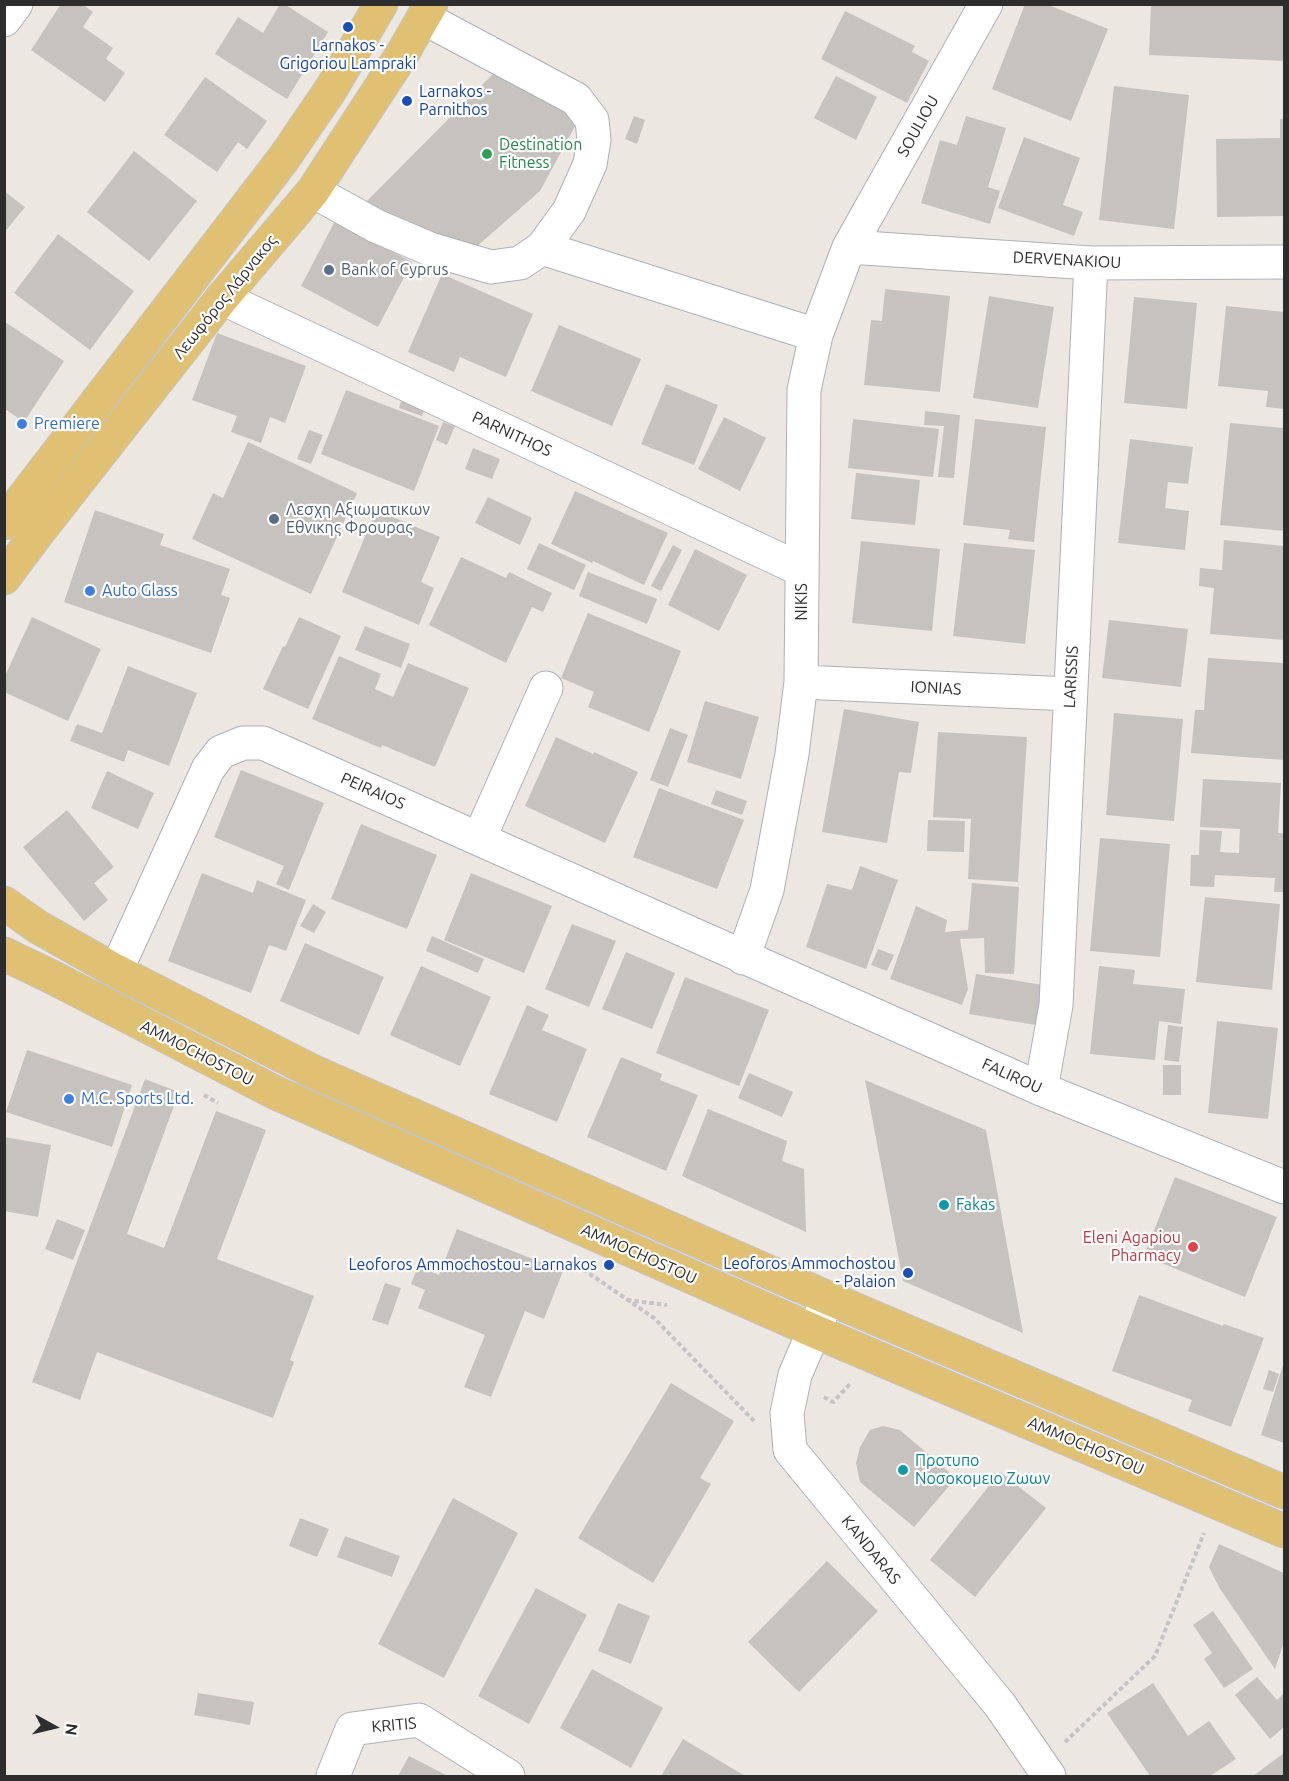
<!DOCTYPE html>
<html>
<head>
<meta charset="utf-8">
<style>
	body { margin:0 }
	#map { position:relative; width:1289px; height:1781px; overflow:hidden; background:#ede7e2; font-family:Ubuntu,sans-serif }
	canvas { display:block }
	.frame { position:absolute; inset:0; border:6px solid #2d2d2d; pointer-events:none }
	.north { position:absolute; left:24px; top:1697px; width:60px; height:60px; -webkit-text-stroke:4px #fff; paint-order:stroke; rotate:98deg; font-size:16px; font-weight:700; line-height:24px; text-align:center; color:#2d2d2d }
	.north::after { content:''; display:block; margin:auto; width:21px; height:27px; background:#2d2d2d; clip-path:polygon(50% 0,100% 100%,50% 72%,0 100%) }
</style>
</head>
<body>
<div id="map">
<canvas width="1289" height="1781"></canvas>
<div class="frame"></div>
<div class="north">N</div>
</div>
<script>
const context = document.querySelector('canvas').getContext('2d');
context.lineJoin = 'round';
function fillPath(path, color) {
  context.fillStyle = color;
  context.fill(path, 'evenodd');
}
function toPath(rows) {
  const path = new Path2D();
  for (const r of rows) {
    path.moveTo(r[0], r[1]);
    for (let i = 2; i < r.length; i += 2) path.lineTo(r[i], r[i + 1]);
  }
  return path;
}
function strokePath(path, color, width, dash) {
  context.strokeStyle = color;
  context.lineWidth = width;
  context.lineCap = dash ? 'butt' : 'round';
  context.setLineDash(dash || []);
  context.stroke(path);
}
function drawText(font, color, halo, rows, align = 'center') {
  context.font = font + ' Ubuntu,sans-serif';
  context.lineWidth = 4.5;
  context.setLineDash([]);
  context.textBaseline = 'middle';
  context.strokeStyle = halo;
  context.fillStyle = color;
  for (const [text, x, y, turn = 0] of rows) {
    context.save();
    context.translate(x, y);
    context.rotate((+turn || 0) * Math.PI / 180);
    context.textAlign = isNaN(turn) ? turn : align;
    if (halo) context.strokeText(text, 0, 0);
    context.fillText(text, 0, 0);
    context.restore();
  }
}
fillPath(toPath([
	[61,4,82,4,93,12,83,27,113,48,106,59,125,73,105,102,31,50],
	[280,4,284,4,328,32,287,99,215,54,238,17,263,33],
	[1025,4,1046,4,1108,29,1071,121,992,89],
	[1151,4,1284,4,1284,61,1149,55],
	[845,11,915,46,912,52,929,61,907,103,821,59],
	[496,71,580,117,540,191,474,249,362,206],
	[836,76,877,97,856,140,814,118],
	[205,77,267,121,247,149,238,142,217,172,164,135],
	[1114,86,1189,95,1174,229,1099,220],
	[634,116,645,120,637,144,625,139],
	[966,116,1006,128,988,187,1000,191,990,224,921,203,940,140,957,145],
	[1280,119,1284,119,1284,216,1217,217,1216,139,1280,138],
	[1024,137,1080,158,1063,205,1083,212,1074,236,998,208],
	[134,151,197,201,149,261,87,212],
	[4,191,25,207,4,233],
	[335,221,412,262,378,327,301,286],
	[58,234,134,291,90,350,14,293],
	[442,274,533,314,506,377,460,357,454,372,408,352],
	[885,289,950,296,940,392,864,385,871,320,882,321],
	[989,296,1054,307,1038,408,973,398],
	[1134,297,1197,303,1187,409,1124,403],
	[1226,306,1284,312,1284,409,1266,407,1268,391,1218,386],
	[5,322,64,361,24,422,5,409],
	[559,325,641,359,612,426,531,391],
	[217,333,306,366,285,423,270,417,261,443,231,432,237,416,192,400],
	[666,384,718,405,694,465,641,444],
	[346,390,439,426,414,491,321,454],
	[402,398,426,406,422,416,399,408],
	[925,411,960,415,954,478,938,477,944,426,924,425],
	[724,417,766,438,740,491,698,469],
	[853,419,939,429,933,477,848,468],
	[975,419,1046,427,1034,542,1008,539,1010,530,963,525],
	[443,422,455,426,447,445,436,440],
	[1230,423,1284,428,1284,531,1220,525],
	[309,430,323,435,311,464,297,459],
	[1130,439,1193,447,1188,484,1168,482,1165,508,1189,511,1185,550,1118,543],
	[248,442,357,493,311,594,192,539,213,493,223,498],
	[473,448,500,459,492,479,465,469],
	[856,473,920,480,915,525,851,519],
	[575,491,668,533,644,585,593,561,592,563,551,544],
	[488,497,532,518,520,545,475,523],
	[95,510,164,534,160,545,230,569,221,595,230,598,211,653,64,602],
	[376,510,440,537,421,582,434,588,419,625,342,592],
	[1224,540,1284,546,1284,640,1210,634,1214,588,1199,586,1200,568,1222,570],
	[861,541,940,549,932,631,852,623],
	[539,543,586,565,574,590,527,569],
	[964,543,1035,550,1025,644,953,636],
	[673,545,682,550,661,591,651,586],
	[695,549,747,575,719,631,668,605],
	[461,557,506,578,509,572,552,593,543,612,532,607,506,663,429,625],
	[588,572,657,599,647,624,579,596],
	[588,613,681,651,649,732,588,707,594,692,561,678],
	[32,617,101,649,68,721,4,692,4,678],
	[299,617,341,636,308,709,263,689,283,646,285,647],
	[1109,620,1188,629,1181,687,1102,678],
	[365,626,410,644,401,668,355,650],
	[339,656,381,674,375,689,393,697,408,663,469,688,435,767,382,745,381,748,312,719],
	[1208,658,1284,663,1284,760,1191,753,1195,710,1204,710],
	[128,666,197,693,169,766,128,750,124,762,70,741,77,724,102,733],
	[705,701,759,717,741,779,687,762],
	[844,709,919,722,911,773,899,772,887,843,822,832],
	[1114,713,1183,719,1174,821,1106,815],
	[670,728,688,735,668,787,650,780],
	[938,732,1027,737,1018,882,968,879,971,819,933,817],
	[556,737,593,754,594,752,638,772,605,843,525,806],
	[241,770,324,803,289,890,276,884,284,866,214,837],
	[107,771,154,793,138,829,91,808],
	[1203,779,1281,783,1278,833,1284,833,1284,892,1274,892,1275,878,1215,875,1214,887,1190,886,1191,855,1199,855,1200,830,1222,831,1220,852,1239,853,1240,829,1200,827],
	[659,788,744,820,717,889,633,857],
	[716,790,747,801,742,815,711,804],
	[67,810,114,867,94,883,108,900,84,921,23,847],
	[928,820,965,821,964,852,927,851],
	[361,824,437,855,407,929,331,899],
	[1100,838,1170,844,1160,957,1090,951],
	[860,866,898,880,866,969,806,947,827,884,852,890],
	[202,873,253,893,257,880,306,900,286,951,269,945,251,993,168,961],
	[471,873,552,906,524,973,444,940],
	[972,883,1019,887,1014,974,985,973,984,938,960,939,968,989,962,1005,890,979,916,906,947,920,945,932,968,930],
	[1205,897,1280,904,1272,990,1196,982],
	[313,904,326,912,314,933,300,926],
	[572,924,616,941,589,1007,545,989],
	[432,936,484,959,478,973,426,951],
	[305,943,384,977,359,1035,280,1001],
	[878,949,894,955,887,971,871,965],
	[626,952,675,973,652,1029,602,1009],
	[421,966,491,997,460,1066,390,1035],
	[1099,966,1135,970,1133,984,1185,989,1181,1024,1159,1021,1155,1060,1090,1054],
	[976,974,1043,985,1036,1025,969,1014],
	[685,977,769,1010,739,1086,656,1053],
	[527,1005,549,1015,542,1030,587,1049,557,1122,489,1094],
	[1217,1021,1278,1028,1268,1119,1208,1113],
	[1168,1025,1183,1027,1179,1062,1164,1060],
	[27,1050,132,1085,112,1147,6,1112],
	[621,1057,662,1074,660,1080,698,1095,666,1171,587,1137],
	[1163,1065,1181,1065,1181,1095,1163,1095],
	[749,1073,793,1092,782,1117,738,1098],
	[145,1079,179,1092,127,1234,164,1248,216,1111,266,1130,217,1259,314,1296,290,1360,294,1362,273,1418,97,1352,80,1400,32,1382],
	[865,1080,986,1130,1023,1333,903,1281],
	[708,1109,787,1141,782,1161,804,1169,806,1232,682,1176],
	[4,1137,51,1145,38,1217,4,1211],
	[1175,1177,1277,1217,1245,1297,1144,1256],
	[57,1219,85,1230,73,1260,45,1249],
	[457,1229,563,1271,544,1319,525,1311,491,1397,464,1387,485,1335,418,1308,425,1290,411,1284,418,1266,439,1275],
	[385,1283,401,1288,388,1325,372,1320],
	[1139,1295,1223,1326,1224,1324,1264,1338,1231,1427,1188,1411,1192,1400,1112,1371],
	[1284,1362,1284,1443,1261,1435],
	[1269,1370,1279,1374,1273,1392,1263,1389],
	[671,1383,734,1421,700,1478,711,1484,653,1583,578,1538],
	[883,1426,900,1430,956,1478,914,1527,860,1482,856,1463,860,1447,870,1430],
	[1000,1472,1046,1508,975,1597,930,1560],
	[453,1498,518,1533,444,1678,378,1644],
	[300,1518,329,1529,317,1557,289,1546],
	[345,1536,400,1556,392,1577,337,1557],
	[1219,1544,1284,1573,1284,1642,1275,1669,1220,1589,1209,1567],
	[827,1561,878,1611,799,1692,748,1642],
	[536,1588,587,1615,529,1724,478,1696],
	[618,1603,650,1616,631,1664,598,1651],
	[1213,1611,1253,1669,1224,1688,1204,1659,1212,1653,1193,1625],
	[592,1669,663,1708,631,1768,560,1728],
	[1257,1677,1277,1700,1284,1693,1284,1727,1270,1739,1235,1695],
	[1153,1683,1188,1736,1209,1721,1236,1759,1210,1776,1150,1776,1107,1713],
	[198,1693,254,1702,250,1725,194,1715],
	[683,1739,715,1758,745,1776,661,1776],
	[1284,1753,1284,1776,1253,1776],
	[409,1756,448,1776,398,1776]
]), '#c6c2bd');
const minor = toPath([
	[4,20,16,4],
	[313,191,376,226,430,249,491,267,520,263,542,248,569,211,590,164,594,140,592,120,576,99,424,18],
	[849,247,1091,263,1284,262],
	[542,248,816,335],
	[222,298,802,570],
	[801,682,1070,694],
	[479,839,546,688],
	[743,958,767,890,792,754,801,682,804,390,816,335,849,247,986,4],
	[116,971,208,769,221,752,243,743,263,743,1041,1089,1284,1187],
	[1041,1089,1056,1005,1091,263],
	[828,1298,795,1375,787,1413,790,1450,1000,1705,1049,1776],
	[333,1776,352,1729,419,1720,508,1776]
]);
const major = toPath([
	[4,523,284,158,331,89,381,4],
	[4,578,36,535,222,298,313,191,401,56,431,4],
	[4,903,38,927,116,971,312,1071,828,1298,1284,1492],
	[4,954,50,976,276,1093,814,1331,1284,1531]
]);
strokePath(minor, '#aeb0b7', 35);
strokePath(major, '#c4c4c4', 35);
strokePath(toPath([
	[204,1095,218,1103],
	[577,1265,654,1318,755,1422],
	[627,1300,667,1305],
	[824,1397,833,1402,851,1383],
	[1065,1742,1155,1656,1204,1533]
]), '#c4c4c4', 4, [4.5, 3]);
strokePath(minor, '#fff', 33);
strokePath(major, '#e0c173', 33);
for (const [x, y, r, color] of [
	[348,27,6,"#1a4fb4"],
	[407,101,6,"#1a4fb4"],
	[487,154,6,"#2e9e5b"],
	[329,270,6,"#5c6f8a"],
	[22,424,6,"#3f7fe0"],
	[274,519,6,"#5c6f8a"],
	[90,591,6,"#3f7fe0"],
	[69,1099,6,"#3f7fe0"],
	[944,1205,6,"#0f9aa8"],
	[1193,1247,6,"#e0444e"],
	[609,1265,6,"#1a4fb4"],
	[908,1273,6,"#1a4fb4"],
	[903,1470,6,"#0f9aa8"]
]) {
  const dot = new Path2D();
  dot.arc(x, y, r, 0, 2 * Math.PI);
  context.fillStyle = color;
  context.fill(dot);
  strokePath(dot, '#fff', 2);
}
drawText('16px', '#164399', '#fff', [
	["Larnakos -",348,46,"center"],
	["Grigoriou Lampraki",348,64,"center"],
	["Larnakos -",419,92,"left"],
	["Parnithos",419,110,"left"],
	["Leoforos Ammochostou",896,1264],
	["- Palaion",896,1282],
	["Leoforos Ammochostou - Larnakos",597,1265]
], 'right');
drawText('16px', '#2d2d2d', '#fff', [
	["SOULIOU",918,126,-61],
	["DERVENAKIOU",1067,260,3],
	["Λεωφόρος Λάρνακος",225,297,-51],
	["PARNITHOS",512,434,25],
	["NIKIS",802,602,-90],
	["LARISSIS",1071,677,-87],
	["IONIAS",936,688,3],
	["PEIRAIOS",373,791,24],
	["AMMOCHOSTOU",197,1053,27],
	["FALIROU",1012,1076,24],
	["AMMOCHOSTOU",639,1254,24],
	["AMMOCHOSTOU",1086,1446,23],
	["KANDARAS",871,1550,51],
	["KRITIS",394,1725,-5]
]);
drawText('16px', '#27864d', '#fff', [
	["Destination",499,145],
	["Fitness",499,163]
], 'left');
drawText('16px', '#4e5e75', '#fff', [
	["Bank of Cyprus",341,270],
	["Λεσχη Αξιωματικων",286,510],
	["Εθνικης Φρουρας",286,528]
], 'left');
drawText('16px', '#366cbe', '#fff', [
	["Premiere",34,424],
	["Auto Glass",102,591],
	["M.C. Sports Ltd.",81,1099]
], 'left');
drawText('16px', '#0d838f', '#fff', [
	["Fakas",956,1205],
	["Προτυπο",915,1461],
	["Νοσοκομειο Ζωων",915,1479]
], 'left');
drawText('16px', '#be3a42', '#fff', [
	["Eleni Agapiou",1181,1238],
	["Pharmacy",1181,1256]
], 'right');
</script>
</body>
</html>
